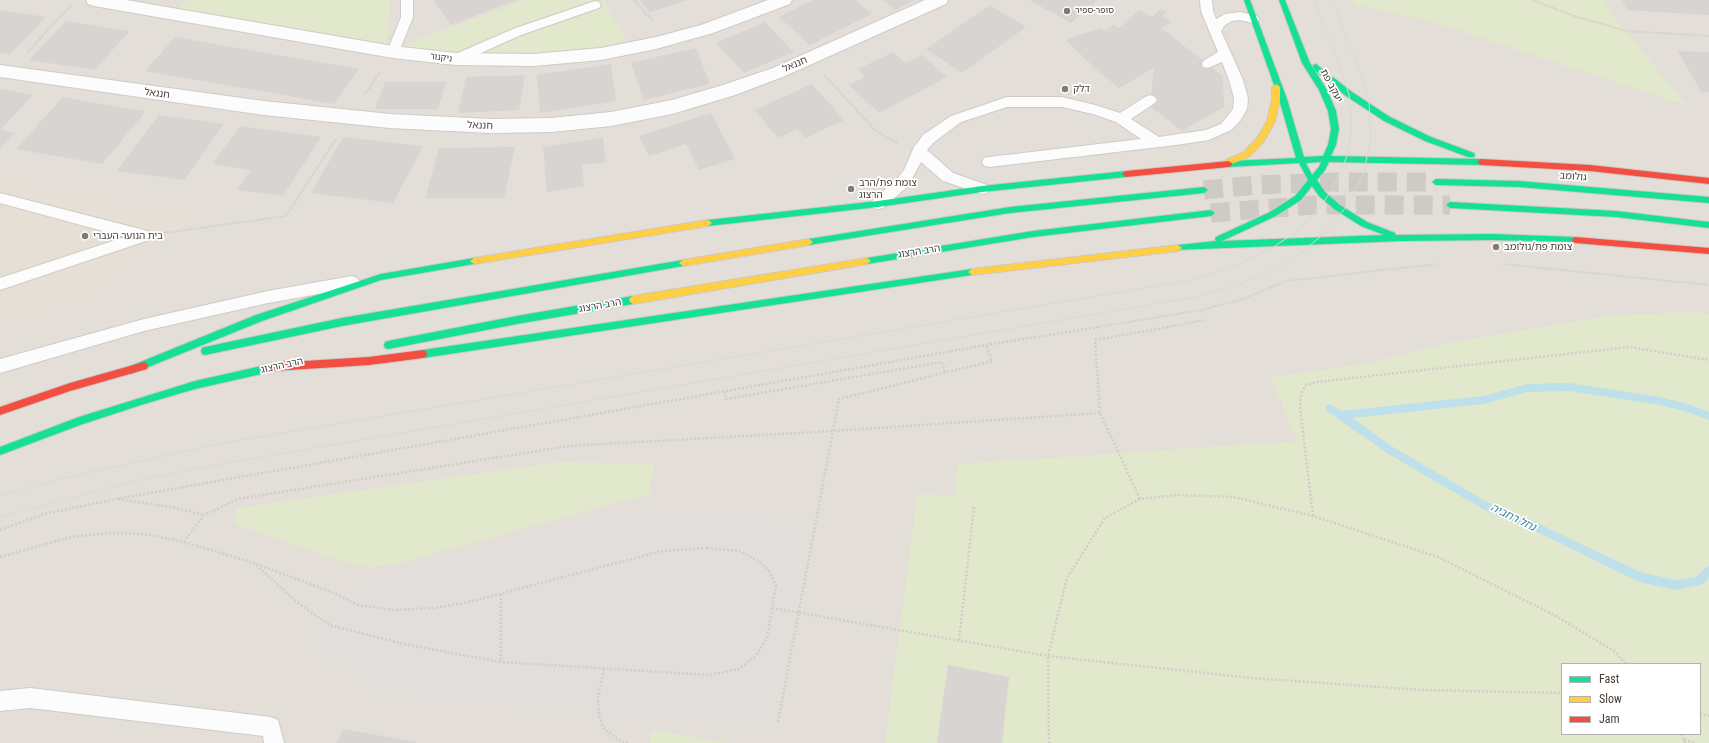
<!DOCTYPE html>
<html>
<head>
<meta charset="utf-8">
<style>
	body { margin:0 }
	#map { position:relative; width:1709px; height:743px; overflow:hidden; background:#f0edea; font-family:"Roboto Condensed",sans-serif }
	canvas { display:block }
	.legend { position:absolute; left:1561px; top:663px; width:140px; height:72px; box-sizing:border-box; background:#fff; border:1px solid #b5b1af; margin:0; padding:5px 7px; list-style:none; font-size:12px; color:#453d37 }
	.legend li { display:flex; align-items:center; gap:8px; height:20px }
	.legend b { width:20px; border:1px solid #b5b1af }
</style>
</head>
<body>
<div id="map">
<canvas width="1709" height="743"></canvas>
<ul class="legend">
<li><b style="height:5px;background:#16e098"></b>Fast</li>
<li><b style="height:5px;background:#ffcf43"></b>Slow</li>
<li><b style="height:5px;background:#f24e42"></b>Jam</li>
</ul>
</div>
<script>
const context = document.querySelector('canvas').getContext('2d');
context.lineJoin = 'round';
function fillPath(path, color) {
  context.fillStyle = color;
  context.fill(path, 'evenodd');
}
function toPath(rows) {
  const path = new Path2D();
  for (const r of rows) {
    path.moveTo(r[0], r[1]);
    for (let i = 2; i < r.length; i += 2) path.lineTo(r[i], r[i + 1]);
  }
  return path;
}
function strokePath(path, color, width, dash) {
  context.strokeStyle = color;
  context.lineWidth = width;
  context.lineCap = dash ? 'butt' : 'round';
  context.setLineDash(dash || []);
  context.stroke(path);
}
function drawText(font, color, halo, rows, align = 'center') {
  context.font = font + ' "Roboto Condensed","Noto Sans Hebrew",sans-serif';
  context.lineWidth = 3.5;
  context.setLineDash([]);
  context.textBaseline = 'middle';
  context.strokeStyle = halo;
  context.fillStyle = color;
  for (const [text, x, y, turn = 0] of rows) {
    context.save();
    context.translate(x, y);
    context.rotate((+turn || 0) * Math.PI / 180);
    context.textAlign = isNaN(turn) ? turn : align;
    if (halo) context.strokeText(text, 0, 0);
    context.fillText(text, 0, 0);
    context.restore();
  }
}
fillPath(toPath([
	[0,0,1709,0,1709,743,0,743],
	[1562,664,1700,664,1700,734,1562,734]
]), '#e3ded8');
fillPath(toPath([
	[0,178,196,217,87,298,0,326]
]), '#e6dfd6');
fillPath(toPath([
	[189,0,391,0,386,46,178,8],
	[525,0,604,0,628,43,552,53,457,53,400,46],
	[1352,0,1605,0,1611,13,1687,106,1430,21,1355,5],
	[1694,312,1709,314,1709,743,885,743,917,494,956,496,957,464,1297,441,1271,377,1370,363,1448,343,1613,315],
	[1562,664,1700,664,1700,734,1562,734],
	[560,462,654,464,649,494,404,562,371,568,336,560,235,524,236,508],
	[652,730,653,730,726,743,649,743]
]), '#e1e8cc');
fillPath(toPath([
	[622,511,808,522,768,725,387,693,306,637,362,582]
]), '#e1dedb');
fillPath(toPath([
	[1569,383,1660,397,1688,404,1709,412,1709,420,1688,412,1660,405,1569,391,1527,392,1484,404,1352,418,1393,447,1496,507,1537,523,1640,572,1676,580,1696,577,1705,568,1709,566,1709,578,1703,584,1676,590,1639,582,1531,529,1490,513,1387,453,1327,411,1325,408,1327,405,1330,404,1341,411,1484,396,1527,384,1569,383]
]), '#bee0ea');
fillPath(toPath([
	[434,0,516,0,451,25],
	[640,0,688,0,650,12],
	[813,0,856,0,872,14,810,45,779,17],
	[883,0,914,0,896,10],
	[1029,0,1098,0,1071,23],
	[1622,0,1709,0,1709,15,1627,10],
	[990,5,1026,27,962,73,926,49],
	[1161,9,1167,12,1162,16,1172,22,1161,28,1223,76,1224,107,1182,131,1150,106,1154,68,1119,88,1098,71,1066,40,1100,28,1105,31,1114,25,1119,28,1139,10,1152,17],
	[0,10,13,12,46,17,10,54,0,53],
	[66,21,90,25,130,31,94,70,29,60],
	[765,22,793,52,744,73,716,43],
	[175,37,260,52,359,69,334,104,145,71],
	[696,48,710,84,644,100,631,63],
	[1678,51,1709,52,1709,92,1701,92],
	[893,52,906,63,922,55,947,77,879,113,849,85,865,77,858,69],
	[611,64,616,101,540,113,537,75],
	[525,75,519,110,458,113,466,77],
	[385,82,446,82,438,109,375,109],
	[812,84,844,120,805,138,797,129,778,138,755,110],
	[0,89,33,95,0,130],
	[63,97,106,105,146,111,102,164,16,149],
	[711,113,735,159,699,170,686,144,649,156,639,136],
	[159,115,224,124,184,180,117,171],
	[240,126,321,137,283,196,237,190,251,170,212,164],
	[0,130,15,133,0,148],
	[343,137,423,146,393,203,311,193],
	[603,137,606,162,582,165,584,186,547,192,543,147],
	[515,147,504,198,425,198,439,148],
	[948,665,1009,677,1002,743,937,743],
	[343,729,416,742,416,743,337,743]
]), '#d8d4d1');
strokePath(toPath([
	[1204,190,1258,185,1334,182,1436,182],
	[1211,213,1315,205,1450,205]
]), '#cecac6', 19, [19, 10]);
const lane = toPath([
	[401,0,413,0,413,17,399,52,398,55,393,56,388,55,387,52,401,17,401,0],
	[1200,0,1212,0,1213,11,1216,19,1225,14,1240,12,1257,16,1259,19,1257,22,1253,23,1240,20,1232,21,1225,25,1221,31,1243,80,1248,98,1247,109,1240,121,1231,130,1209,140,1176,145,989,167,984,166,982,162,984,158,989,157,1141,139,1116,122,1093,114,1062,107,1007,107,961,122,933,143,927,150,953,173,987,185,989,189,987,193,982,194,943,181,921,162,908,186,883,208,878,209,873,208,871,204,873,200,898,178,904,170,914,147,923,135,951,116,1007,97,1062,97,1095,105,1120,113,1145,97,1150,95,1155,97,1157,100,1155,103,1131,119,1159,137,1206,130,1221,124,1233,109,1234,98,1229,80,1222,62,1208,68,1203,67,1202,64,1203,61,1218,52,1201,11,1200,0],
	[595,1,599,2,601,5,599,8,521,35,461,62,456,63,451,62,450,59,451,56,513,29,595,1],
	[0,193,144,230,149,232,151,236,149,240,0,290,0,278,125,237,0,203,0,193],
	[352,276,357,278,360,282,357,286,352,288,268,303,144,331,0,373,0,359,144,319,268,291,352,276],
	[30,688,271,717,278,720,284,743,264,743,263,736,30,708,0,711,0,691,30,688]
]);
const street = toPath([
	[86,0,126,0,393,46,456,53,533,54,601,48,656,37,701,25,768,0,792,0,790,4,713,33,656,49,601,60,533,66,456,65,393,58,94,6,88,4,86,0],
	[925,0,948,0,946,4,785,76,735,95,672,114,611,126,551,132,491,133,390,128,264,115,0,77,0,65,264,101,390,114,491,119,551,118,611,112,672,100,723,85,773,68,925,0]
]);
const fast = toPath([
	[1244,0,1250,0,1287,99,1304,157,1323,156,1328,145,1331,129,1328,111,1319,90,1302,63,1279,0,1285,0,1310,63,1327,90,1336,111,1339,129,1336,145,1331,156,1481,159,1485,162,1481,165,1329,162,1325,170,1317,180,1325,192,1340,205,1367,222,1395,233,1396,235,1492,234,1575,237,1579,240,1578,242,1492,240,1402,241,1175,250,1174,248,1178,245,1216,241,1215,239,1216,237,1270,212,1295,196,1308,180,1299,163,1229,167,1225,164,1229,161,1296,158,1279,99,1244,0],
	[1321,162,1319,167,1312,175,1306,163,1321,162],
	[1312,186,1319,196,1334,209,1361,226,1384,235,1222,241,1276,216,1301,200,1312,186],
	[1316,64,1352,92,1390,117,1431,137,1474,153,1475,155,1474,157,1468,157,1425,141,1384,121,1346,96,1313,69,1313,65,1316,64],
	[1126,171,1130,174,1126,177,982,192,878,207,708,226,704,223,708,220,878,201,982,186,1126,171],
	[1436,179,1519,181,1709,197,1709,203,1519,187,1436,185,1432,182,1436,179],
	[1204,187,1208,190,1204,193,1010,213,809,245,805,242,809,239,1010,207,1204,187],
	[1450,202,1616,211,1709,222,1709,228,1616,217,1450,208,1446,205,1450,202],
	[1211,210,1215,213,1211,216,1033,237,867,264,863,261,867,258,1033,231,1211,210],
	[474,258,478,261,474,264,381,280,262,321,131,374,128,373,127,370,128,367,256,315,381,274,474,258],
	[683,260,687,263,683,266,342,326,205,355,202,354,201,351,202,348,205,347,342,318,683,260],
	[972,269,976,272,972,275,423,358,420,357,419,354,420,351,423,350,972,269],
	[633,296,636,298,637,300,636,302,633,304,517,324,388,349,385,348,384,345,385,342,388,341,517,316,633,296],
	[288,360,291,361,292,364,291,367,288,368,195,389,144,404,80,425,0,455,0,447,79,417,195,381,288,360]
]);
const slow = toPath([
	[1276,84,1280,87,1280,99,1275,121,1264,141,1250,156,1232,164,1226,164,1225,162,1226,160,1244,152,1258,137,1267,121,1272,99,1272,87,1276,84],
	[708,220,712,223,708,226,474,264,470,261,474,258,708,220],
	[809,239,813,242,809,245,683,266,679,263,683,260,809,239],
	[1178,245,1182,248,1178,251,972,275,968,272,972,269,1178,245],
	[867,258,871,261,867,264,633,304,630,302,629,300,630,298,633,296,867,258]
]);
const jam = toPath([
	[1481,159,1590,165,1709,178,1709,184,1590,171,1481,165,1477,162,1481,159],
	[1229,161,1233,164,1229,167,1126,177,1122,174,1126,171,1229,161],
	[1575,237,1709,248,1709,254,1575,243,1571,240,1575,237],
	[423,350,426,351,427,354,426,357,423,358,369,365,273,371,270,370,269,367,270,364,273,363,369,357,423,350],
	[144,362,147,363,148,366,147,369,70,391,0,415,0,407,70,383,144,362]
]);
strokePath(lane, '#cecbc8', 2);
strokePath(street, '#cecbc8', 2);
strokePath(fast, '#cec9c2', 2);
strokePath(slow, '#cec9c2', 2);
strokePath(jam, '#cec9c2', 2);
strokePath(toPath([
	[634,0,654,22],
	[1532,0,1574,16,1627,31,1709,36],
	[27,53,71,5],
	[824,75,875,130,898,144],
	[365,94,380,72],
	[164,233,286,216,336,139],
	[1503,264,1709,285],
	[1093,328,1202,310,1243,299,1286,281,1437,264],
	[1163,328,1205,320]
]), '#d1cdcb', 2, [1.5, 1.5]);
strokePath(toPath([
	[724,391,726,399,942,362,945,372],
	[118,499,171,507,204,515],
	[1140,499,1100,413,1095,340,1168,327],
	[1313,516,1300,408,1301,394,1306,385,1317,382,1629,347,1709,360],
	[0,530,44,514,116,499,986,345,1099,327],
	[184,542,204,515,238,499,568,446,833,431,1100,413],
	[707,548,739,551,757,560,768,569,776,585,767,638,756,656,739,669,709,675,501,662,408,645,330,625,299,604,254,563,334,593,358,605,393,610,434,608,469,602,662,551,707,548],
	[0,557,71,537,110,533,146,534,184,542,254,563],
	[501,594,501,662],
	[772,608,1048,656,1252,678,1422,690,1562,693],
	[959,640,974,507],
	[604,669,598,697,599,716,604,729,622,742,628,743],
	[1700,714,1709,716],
	[778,722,839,399,992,361,986,345],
	[1681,734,1685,743],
	[1684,740,1696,743],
	[1049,743,1048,656,1067,578,1105,518,1140,499,1176,495,1234,497,1313,516,1438,557,1556,616,1614,651,1626,664]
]), '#d1cdcb', 2.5, [2, 2]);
fillPath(lane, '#fdfcfc');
fillPath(street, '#fdfcfc');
fillPath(fast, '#16e098');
fillPath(slow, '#ffcf43');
fillPath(jam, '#f24e42');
strokePath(toPath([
	[0,496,64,478,217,444,1186,281,1229,269,1275,246,1293,234,1309,219,1323,203,1333,188,1346,159,1352,126,1349,94,1315,0],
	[0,517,135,481,215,465,1195,297,1241,284,1282,265,1300,254,1321,236,1348,205,1363,175,1371,139,1369,102,1364,83,1332,0]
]), '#d9d9d8', 1);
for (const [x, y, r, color] of [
	[1067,11,4,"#817b76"],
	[1065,89,4,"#817b76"],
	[851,189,4,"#817b76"],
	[85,236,4,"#817b76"],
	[1496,247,4,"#817b76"]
]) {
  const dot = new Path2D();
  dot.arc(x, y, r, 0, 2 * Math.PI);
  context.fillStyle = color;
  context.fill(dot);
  strokePath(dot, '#fff', 1.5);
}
drawText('9px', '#453d37', '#fff', [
	["סופר-ספיר",1075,11]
], 'left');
drawText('9px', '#453d37', '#fff', [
	["ניקנור",441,58,7]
]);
drawText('10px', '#453d37', '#fff', [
	["חננאל",795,65,-23],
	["יעקב פת",1331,86,62],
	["חננאל",157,94,8],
	["חננאל",480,126,2],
	["גולומב",1573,177,4],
	["הרב הרצוג",919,252,-9],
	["הרב הרצוג",600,306,-10],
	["הרב הרצוג",282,366,-12]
]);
drawText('10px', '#453d37', '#fff', [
	["דלק",1073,89],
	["צומת פת/הרב",859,183],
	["הרצוג",859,195],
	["בית הנוער העברי",93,236],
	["צומת פת/גולומב",1504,247]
], 'left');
drawText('italic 11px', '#357e99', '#fff', [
	["נחל רחביה",1513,518,26]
]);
</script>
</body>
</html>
